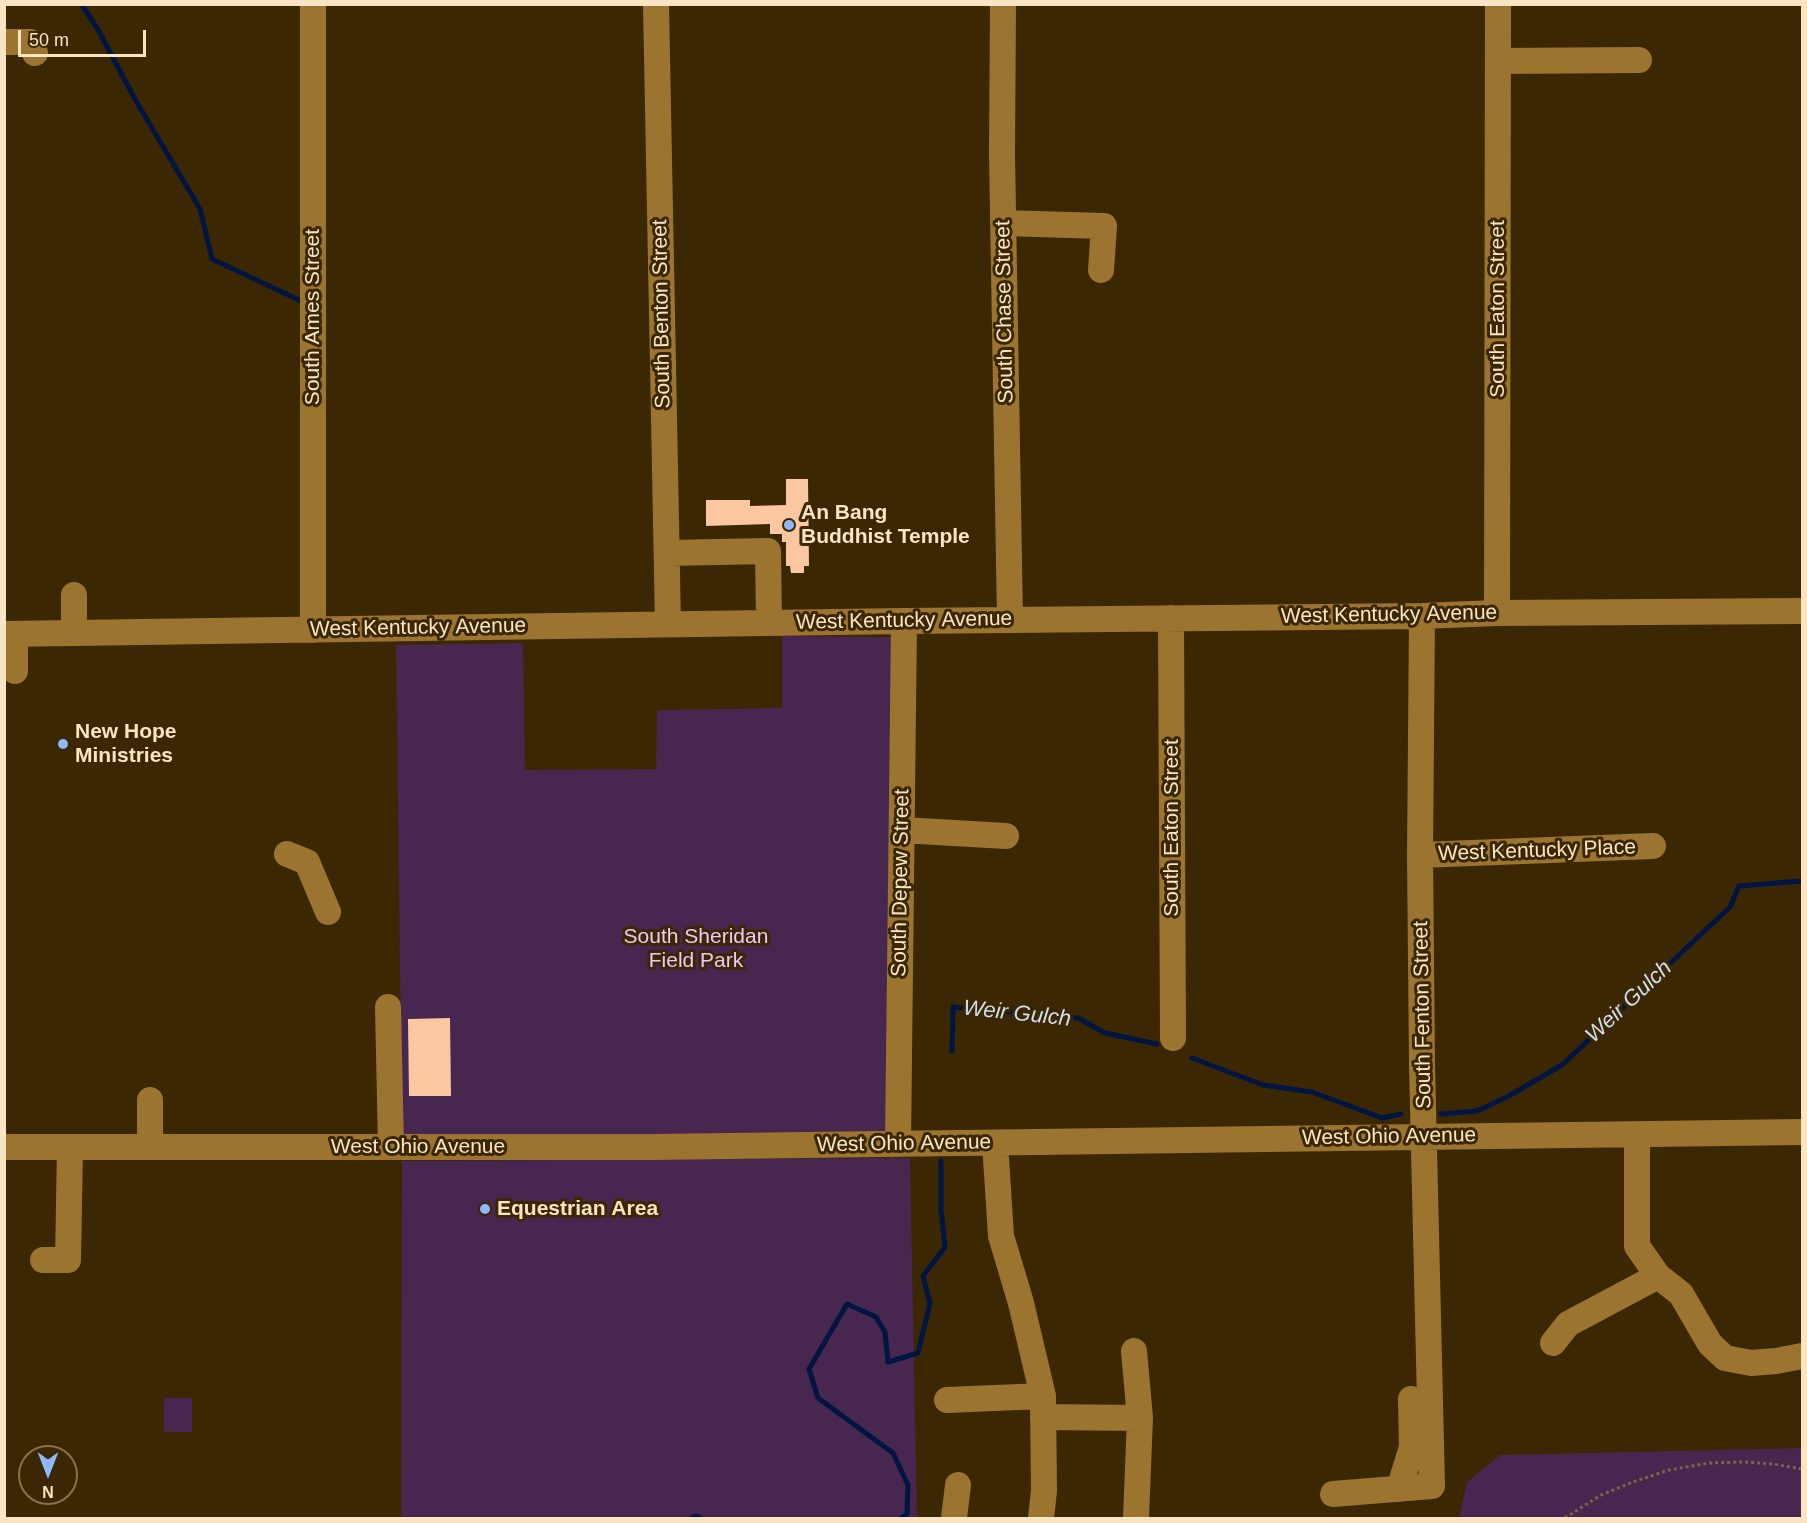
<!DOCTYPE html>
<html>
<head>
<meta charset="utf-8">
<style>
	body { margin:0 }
	#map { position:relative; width:1807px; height:1523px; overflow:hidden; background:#3b2701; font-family:Helvetica,sans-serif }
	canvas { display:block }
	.frame { position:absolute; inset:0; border:6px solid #f9e4c3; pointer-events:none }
	.north { position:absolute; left:18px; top:1445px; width:60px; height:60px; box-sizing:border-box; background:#3b2701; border:2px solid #87734f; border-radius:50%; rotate:180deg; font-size:16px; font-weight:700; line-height:24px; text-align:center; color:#f9e4c3 }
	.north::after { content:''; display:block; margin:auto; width:21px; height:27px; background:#8db9fc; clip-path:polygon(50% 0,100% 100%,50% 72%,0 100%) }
	.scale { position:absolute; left:18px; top:30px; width:128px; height:27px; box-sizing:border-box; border:3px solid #f9e4c3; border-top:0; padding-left:8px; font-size:18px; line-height:21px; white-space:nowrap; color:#f9e4c3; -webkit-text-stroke:4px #3b2701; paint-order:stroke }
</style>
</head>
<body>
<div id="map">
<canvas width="1807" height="1523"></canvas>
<div class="frame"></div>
<div class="north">N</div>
<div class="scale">50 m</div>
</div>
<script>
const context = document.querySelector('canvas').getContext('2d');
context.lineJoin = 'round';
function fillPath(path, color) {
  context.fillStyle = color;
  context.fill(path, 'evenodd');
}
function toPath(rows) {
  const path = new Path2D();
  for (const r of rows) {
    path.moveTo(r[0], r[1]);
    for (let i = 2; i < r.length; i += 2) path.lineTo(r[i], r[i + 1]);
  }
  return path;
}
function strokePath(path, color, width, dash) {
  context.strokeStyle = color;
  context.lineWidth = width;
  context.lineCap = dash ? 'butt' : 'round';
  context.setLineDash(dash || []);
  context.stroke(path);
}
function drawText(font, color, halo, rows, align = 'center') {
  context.font = font + ' Helvetica,sans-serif';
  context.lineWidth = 6;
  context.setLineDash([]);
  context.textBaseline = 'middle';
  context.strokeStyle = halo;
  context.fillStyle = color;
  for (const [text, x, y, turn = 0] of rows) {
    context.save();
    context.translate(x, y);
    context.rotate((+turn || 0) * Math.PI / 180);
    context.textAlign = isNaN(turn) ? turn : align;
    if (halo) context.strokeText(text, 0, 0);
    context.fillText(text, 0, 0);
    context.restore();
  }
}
fillPath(toPath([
	[782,636,892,637,886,1133,402,1136,396,645,523,643,525,770,656,769,657,710,782,708],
	[910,1158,917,1518,401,1518,402,1161],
	[164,1398,192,1398,192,1432,164,1432],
	[1802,1448,1802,1518,1459,1518,1467,1482,1500,1455]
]), '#47264f');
strokePath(toPath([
	[81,4,97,28,136,101,200,209,212,259,301,301],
	[952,1051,953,1007,1078,1018,1105,1033,1157,1044],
	[1192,1058,1263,1085,1312,1092,1382,1118,1401,1114],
	[1441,1114,1477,1111,1507,1097,1562,1065,1730,907,1739,886,1802,881],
	[691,1518,696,1516,701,1518],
	[901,1518,907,1514,908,1485,893,1453,818,1398,809,1369,847,1304,876,1317,885,1332,888,1362,918,1353,930,1303,923,1276,945,1247,941,1210,941,1161]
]), '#001541', 5);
fillPath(toPath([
	[786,479,808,479,809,566,804,566,804,573,791,573,790,566,786,566,786,542,782,542,782,534,770,534,770,524,706,526,706,500,750,500,750,506,786,505],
	[450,1018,451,1096,409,1096,408,1019]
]), '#fbc7a0');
strokePath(toPath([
	[1565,1518,1601,1495,1633,1482,1669,1470,1709,1463,1744,1462,1773,1464,1802,1469]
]), '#7a6642', 3, [3, 3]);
strokePath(toPath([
	[656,4,668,624],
	[1003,4,1002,154,1010,620],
	[4,42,30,42,35,53],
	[1498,61,1639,60],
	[1003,223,1104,226,1101,270],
	[667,553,768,551,769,623],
	[74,595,74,633],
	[1497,613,1498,4],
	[1171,618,1173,1038],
	[313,630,313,4],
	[4,634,904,621,1422,616,1497,613,1802,611],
	[15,634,15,671],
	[902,830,1006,836],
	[287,854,307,862,328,912],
	[1420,855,1653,846],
	[388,1007,391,1147],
	[150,1100,150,1147],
	[1637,1135,1637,1246,1658,1276],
	[995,1143,1001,1236,1021,1303,1043,1396,1044,1491,1041,1518],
	[898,1144,904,621],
	[4,1147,653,1147,1802,1132],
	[43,1260,68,1260,70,1147],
	[1553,1343,1568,1324,1658,1276,1681,1294,1710,1344,1725,1358,1751,1363,1776,1361,1802,1356],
	[1134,1351,1140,1418,1136,1518],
	[947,1400,1043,1396],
	[1043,1417,1140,1418],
	[1399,1489,1412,1447,1411,1399],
	[1333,1494,1432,1486,1422,1065,1420,855,1422,616],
	[954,1518,958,1485]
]), '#9b7530', 26);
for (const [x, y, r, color] of [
	[789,525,6,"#8db9fc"],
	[63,744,6,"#8db9fc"],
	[485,1209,6,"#8db9fc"]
]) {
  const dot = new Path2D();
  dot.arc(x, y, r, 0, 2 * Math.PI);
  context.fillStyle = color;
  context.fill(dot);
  strokePath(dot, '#3b2701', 2);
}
drawText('21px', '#f9e4c3', '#3b2701', [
	["South Eaton Street",1498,309,-90],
	["South Chase Street",1005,312,-91],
	["South Benton Street",662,314,-91],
	["South Ames Street",313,317,-90],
	["West Kentucky Avenue",1389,615,-1],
	["West Kentucky Avenue",904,621,-1],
	["West Kentucky Avenue",418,628,-1],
	["South Eaton Street",1172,828,-90],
	["West Kentucky Place",1537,851,-2],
	["South Depew Street",901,883,-89],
	["South Fenton Street",1423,1015,-91],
	["West Ohio Avenue",1389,1137,-1],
	["West Ohio Avenue",904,1144,-1],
	["West Ohio Avenue",418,1147]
]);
drawText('bold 21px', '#f9e4c3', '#3b2701', [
	["An Bang",801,513],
	["Buddhist Temple",801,537],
	["New Hope",75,732],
	["Ministries",75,756],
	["Equestrian Area",497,1209]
], 'left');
drawText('21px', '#f0c5fb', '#3b2701', [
	["South Sheridan",696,937],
	["Field Park",696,961]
]);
drawText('italic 22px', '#d2def1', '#3b2701', [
	["Weir Gulch",1629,1002,-43],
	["Weir Gulch",1017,1014,6]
]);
</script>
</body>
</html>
